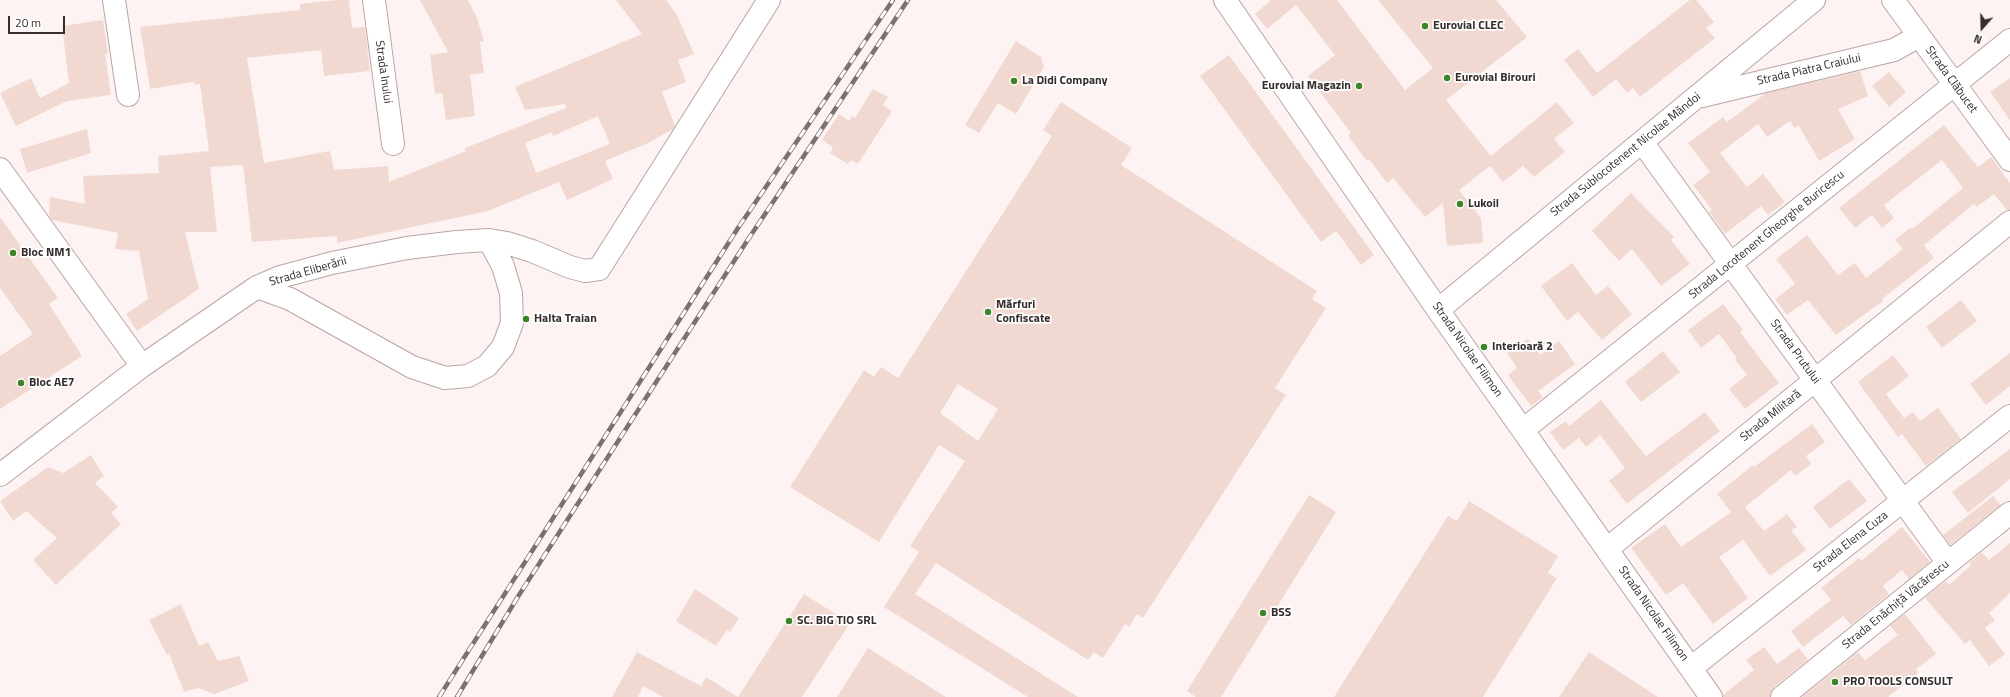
<!DOCTYPE html>
<html>
<head>
<meta charset="utf-8">
<style>
	body { margin:0 }
	#map { position:relative; width:2010px; height:697px; overflow:hidden; background:#fdf3f3; font-family:"Titillium Web",sans-serif }
	canvas { display:block }
	.north { position:absolute; left:1962px; top:8px; width:40px; height:40px; -webkit-text-stroke:3px #fff; paint-order:stroke; rotate:200deg; font-size:11px; font-weight:700; line-height:16px; text-align:center; color:#362d2d }
	.north::after { content:''; display:block; margin:auto; width:14px; height:18px; background:#362d2d; clip-path:polygon(50% 0,100% 100%,50% 72%,0 100%) }
	.scale { position:absolute; left:8px; top:16px; width:57px; height:18px; box-sizing:border-box; border:2px solid #362d2d; border-top:0; padding-left:5px; font-size:12px; line-height:14px; white-space:nowrap; color:#362d2d; -webkit-text-stroke:3px #fff; paint-order:stroke }
</style>
</head>
<body>
<div id="map">
<canvas width="2010" height="697"></canvas>
<div class="north">N</div>
<div class="scale">20 m</div>
</div>
<script>
const context = document.querySelector('canvas').getContext('2d');
context.lineJoin = 'round';
function fillPath(path, color) {
  context.fillStyle = color;
  context.fill(path, 'evenodd');
}
function toPath(rows) {
  const path = new Path2D();
  for (const r of rows) {
    path.moveTo(r[0], r[1]);
    for (let i = 2; i < r.length; i += 2) path.lineTo(r[i], r[i + 1]);
  }
  return path;
}
function strokePath(path, color, width, dash) {
  context.strokeStyle = color;
  context.lineWidth = width;
  context.lineCap = dash ? 'butt' : 'round';
  context.setLineDash(dash || []);
  context.stroke(path);
}
function drawText(font, color, halo, rows, align = 'center') {
  context.font = font + ' "Titillium Web",sans-serif';
  context.lineWidth = 3.5;
  context.setLineDash([]);
  context.textBaseline = 'middle';
  context.strokeStyle = halo;
  context.fillStyle = color;
  for (const [text, x, y, turn = 0] of rows) {
    context.save();
    context.translate(x, y);
    context.rotate((+turn || 0) * Math.PI / 180);
    context.textAlign = isNaN(turn) ? turn : align;
    if (halo) context.strokeText(text, 0, 0);
    context.fillText(text, 0, 0);
    context.restore();
  }
}
fillPath(toPath([
	[336,0,349,0,352,28,365,27,370,71,324,76,321,50,247,58,264,163,330,151,334,170,388,166,389,182,466,151,465,148,566,108,565,104,525,110,515,87,642,34,616,0,666,0,677,15,694,54,678,60,686,82,662,92,675,126,673,129,648,143,605,161,613,179,567,200,559,182,488,211,337,243,337,236,252,242,243,165,210,167,217,232,185,232,199,289,137,331,126,314,148,299,139,251,115,249,118,233,52,220,49,216,50,197,85,204,83,176,159,173,158,156,209,151,200,84,194,85,194,82,150,89,140,27,300,10,300,4],
	[598,116,610,144,536,173,525,143,552,132,553,136],
	[420,0,468,0,477,18,484,41,480,42,484,73,470,75,475,116,446,120,442,93,435,94,430,55,448,52],
	[1271,0,1337,0,1405,90,1433,68,1378,0,1496,0,1527,37,1446,100,1491,156,1557,102,1574,123,1554,139,1565,152,1534,177,1523,166,1503,182,1490,166,1459,190,1481,218,1483,243,1447,246,1443,203,1425,217,1393,178,1387,183,1369,159,1367,161,1348,136,1351,133,1308,76,1335,55,1296,5,1267,29,1255,14],
	[1690,0,1696,0,1714,22,1706,28,1715,38,1640,97,1633,88,1627,93,1616,79,1593,97,1564,60,1578,49,1597,73],
	[103,20,108,54,105,54,111,95,67,101,16,126,0,93,31,78,40,98,69,83,62,26],
	[1016,41,1041,57,1044,67,1016,114,998,103,979,133,965,125],
	[1229,55,1374,255,1361,265,1336,231,1321,242,1200,76],
	[1860,71,1868,96,1838,109,1855,139,1819,161,1799,126,1794,128,1790,121,1767,137,1758,124,1720,153,1747,187,1763,174,1785,202,1768,215,1761,206,1725,234,1709,212,1712,210,1693,185,1710,172,1688,143,1723,117,1727,122,1766,93],
	[1889,72,1906,92,1889,107,1872,86],
	[2010,78,2010,120,1990,92],
	[873,89,888,97,883,105,892,111,858,164,851,160,848,164,830,153,833,147,822,140,839,114,849,121,852,116,855,118],
	[1061,102,1132,148,1121,165,1317,291,1312,299,1326,308,1275,388,1286,395,1143,618,1137,614,1129,627,1125,624,1103,658,1094,652,1088,660,936,563,915,594,1078,697,1028,697,884,607,919,552,910,546,965,461,939,445,879,542,790,487,864,370,874,377,881,367,898,378,1052,136,1043,130],
	[958,384,998,409,978,441,940,413],
	[1944,125,1978,167,1991,157,2010,183,2010,210,2007,210,1994,194,1977,207,1974,204,1924,245,1934,258,1882,299,1883,301,1836,335,1808,300,1787,315,1775,299,1795,284,1776,259,1807,235,1838,275,1855,263,1866,278,1903,249,1895,240,1910,228,1912,229,1963,188,1942,160,1884,205,1894,218,1882,228,1872,215,1855,228,1839,208],
	[87,129,91,153,27,173,20,149],
	[1631,193,1674,237,1671,240,1690,264,1661,286,1632,249,1619,261,1592,231],
	[0,217,58,298,49,304,82,356,0,409,0,356,33,334,0,288],
	[1572,263,1596,295,1608,286,1632,314,1602,340,1578,312,1567,321,1541,286],
	[1961,300,1977,321,1942,348,1926,327],
	[1723,304,1743,330,1740,332,1779,383,1745,409,1729,389,1747,375,1735,360,1737,358,1719,334,1701,348,1688,330],
	[1528,339,1540,355,1559,341,1575,364,1538,391,1543,397,1531,406,1508,375,1517,368,1507,353],
	[1663,351,1680,372,1641,402,1625,382],
	[2010,353,2010,386,1986,405,1970,384],
	[1893,355,1909,376,1886,394,1904,418,1913,412,1920,421,1938,408,1961,439,1926,466,1902,434,1898,437,1858,382],
	[1601,400,1646,456,1705,412,1720,431,1627,504,1609,481,1625,468,1600,435,1586,447,1579,438,1563,450,1550,432,1566,421,1569,426],
	[1812,424,1825,442,1806,456,1811,464,1795,476,1791,470,1745,507,1764,531,1787,514,1797,527,1791,530,1806,550,1770,576,1743,540,1719,557,1748,598,1713,624,1683,583,1666,595,1631,548,1665,524,1681,547,1731,512,1717,494,1753,465,1754,467],
	[2010,449,2010,479,1968,513,1952,492],
	[91,455,104,476,95,483,118,507,111,513,121,524,56,585,33,560,57,538,26,511,13,521,0,501,48,467,63,473],
	[1849,479,1867,501,1830,529,1813,507],
	[1309,495,1336,512,1221,697,1196,697,1187,691],
	[1993,496,2001,505,1950,545,1943,535],
	[1469,501,1558,556,1548,573,1557,578,1483,697,1334,697,1448,516,1457,521],
	[1902,527,1930,562,1909,579,1902,570,1883,586,1889,594,1851,625,1843,616,1803,647,1791,631,1831,600,1821,588,1859,558,1861,561],
	[2010,543,2010,593,1989,613,1995,620,1985,628,2005,654,1989,666,1970,640,1965,644,1925,598,1946,581,1949,585,1971,565,1969,563,1982,552,1989,560],
	[695,589,739,618,730,632,727,630,716,646,676,621],
	[804,594,850,623,802,697,663,697,643,686,638,697,612,697,637,652,701,686,706,677,738,697],
	[181,604,199,646,208,642,218,661,239,656,249,681,214,694,198,688,184,692,169,654,167,655,149,620],
	[1905,614,1936,654,1916,669,1918,673,1888,697,1802,697,1858,652,1865,660,1898,635,1890,626],
	[1764,647,1777,664,1799,648,1808,660,1774,687,1770,697,1723,697,1723,695,1754,670,1746,660],
	[868,648,946,697,837,697],
	[1589,652,1658,697,1559,697]
]), '#f1d9d1');
const minor = toPath([
	[114,0,128,95],
	[374,0,393,144],
	[1225,0,1438,310,1711,697],
	[1893,0,2010,160],
	[1702,96,1894,50,1919,36],
	[1642,142,1948,563],
	[0,169,142,366],
	[257,287,290,299,412,367,445,378,468,376,487,366,503,347,512,323,511,293,503,266,489,240],
	[1438,310,1814,0],
	[1523,430,2010,40],
	[0,475,142,366,257,287,280,277,332,263,407,248,457,242,489,240,507,243,532,251,570,267,585,271,599,269,769,0],
	[1607,549,2010,222],
	[1691,668,2010,416],
	[1782,697,2010,513]
]);
strokePath(minor, '#bca4a4', 24);
strokePath(minor, '#fff', 22);
const rail = toPath([
	[439,697,738,228,893,0],
	[457,697,519,595,747,241,908,0]
]);
strokePath(rail, '#7a7171', 4.5);
strokePath(rail, '#fff', 3, [9]);
for (const [x, y, r, color] of [
	[1425,26,4,"#3d8429"],
	[1447,78,4,"#3d8429"],
	[1014,81,4,"#3d8429"],
	[1359,86,4,"#3d8429"],
	[1460,204,4,"#3d8429"],
	[13,253,4,"#3d8429"],
	[988,312,4,"#3d8429"],
	[526,319,4,"#3d8429"],
	[1484,347,4,"#3d8429"],
	[21,383,4,"#3d8429"],
	[1263,613,4,"#3d8429"],
	[789,621,4,"#3d8429"],
	[1835,682,4,"#3d8429"]
]) {
  const dot = new Path2D();
  dot.arc(x, y, r, 0, 2 * Math.PI);
  context.fillStyle = color;
  context.fill(dot);
  strokePath(dot, '#fff', 1.5);
}
drawText('bold 12px', '#362d2d', '#fff', [
	["Eurovial CLEC",1433,26],
	["Eurovial Birouri",1455,78],
	["La Didi Company",1022,81],
	["Eurovial Magazin",1351,86,"right"],
	["Lukoil",1468,204],
	["Bloc NM1",21,253],
	["Mărfuri",996,305],
	["Confiscate",996,319],
	["Halta Traian",534,319],
	["Interioară 2",1492,347],
	["Bloc AE7",29,383],
	["BSS",1271,613],
	["SC. BIG TIO SRL",797,621],
	["PRO TOOLS CONSULT",1843,682]
], 'left');
drawText('12px', '#362d2d', '#fff', [
	["Strada Piatra Craiului",1809,70,-13],
	["Strada Inului",383,72,82],
	["Strada Clăbucet",1951,80,54],
	["Strada Sublocotenent Nicolae Măndoi",1626,155,-39],
	["Strada Locotenent Gheorghe Buricescu",1767,235,-39],
	["Strada Eliberării",308,272,-16],
	["Strada Nicolae Filimon",1467,350,55],
	["Strada Prutului",1795,352,54],
	["Strada Militară",1771,416,-39],
	["Strada Elena Cuza",1851,542,-38],
	["Strada Enăchiță Văcărescu",1896,605,-39],
	["Strada Nicolae Filimon",1653,614,55]
]);
</script>
</body>
</html>
